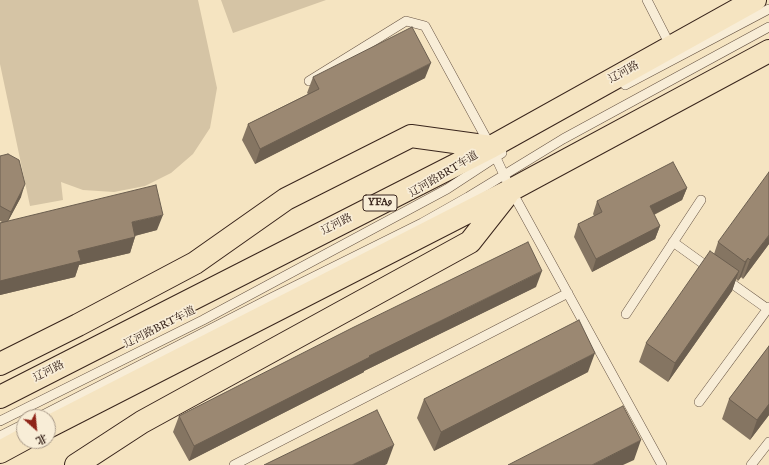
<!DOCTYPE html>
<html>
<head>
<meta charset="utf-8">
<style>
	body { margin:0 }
	#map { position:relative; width:769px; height:465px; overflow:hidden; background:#f5e4c1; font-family:"IM FELL English","Noto Serif SC",serif }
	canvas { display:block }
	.north { position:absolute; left:16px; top:409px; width:40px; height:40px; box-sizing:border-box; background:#f8edd7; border:1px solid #ac9d8c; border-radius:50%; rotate:153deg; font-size:11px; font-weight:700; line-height:16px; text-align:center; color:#39251c }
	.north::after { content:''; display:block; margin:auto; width:14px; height:18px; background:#8f2418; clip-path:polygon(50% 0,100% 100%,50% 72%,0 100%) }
</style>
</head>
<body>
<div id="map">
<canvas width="769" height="465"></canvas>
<div class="north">北</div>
</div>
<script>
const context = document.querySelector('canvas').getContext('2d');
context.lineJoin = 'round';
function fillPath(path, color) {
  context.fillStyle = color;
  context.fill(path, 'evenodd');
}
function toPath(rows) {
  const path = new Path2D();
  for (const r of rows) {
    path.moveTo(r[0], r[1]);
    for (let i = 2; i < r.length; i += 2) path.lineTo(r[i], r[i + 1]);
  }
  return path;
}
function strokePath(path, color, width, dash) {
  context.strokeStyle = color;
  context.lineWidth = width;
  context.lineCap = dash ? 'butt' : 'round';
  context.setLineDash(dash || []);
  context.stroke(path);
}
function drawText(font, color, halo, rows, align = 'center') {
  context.font = font + ' "IM FELL English","Noto Serif SC",serif';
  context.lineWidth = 3.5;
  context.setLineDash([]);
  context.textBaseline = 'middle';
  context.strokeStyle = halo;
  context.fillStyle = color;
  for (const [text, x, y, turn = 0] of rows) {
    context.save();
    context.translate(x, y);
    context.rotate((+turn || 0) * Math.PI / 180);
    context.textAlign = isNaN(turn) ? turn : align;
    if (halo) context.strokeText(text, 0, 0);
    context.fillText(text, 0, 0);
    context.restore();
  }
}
fillPath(toPath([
	[0,0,198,0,217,88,210,128,193,154,171,173,145,186,114,192,83,190,61,182,63,200,30,206,0,64],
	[221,0,326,0,233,33]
]), '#d5c4a5');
const service = toPath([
	[647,0,671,47],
	[309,81,406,21,425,26,491,147,511,190,662,465],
	[625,85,769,9],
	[673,242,712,270],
	[724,278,769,310],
	[626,314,701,200],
	[699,402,769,307],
	[39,417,269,299,422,223,468,197,563,139,769,27],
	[0,421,203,320,447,189,502,153],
	[0,436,24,424],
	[234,465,568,293],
	[751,465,769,442]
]);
const primary = toPath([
	[0,364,78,325,195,263,286,199,411,136,491,147],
	[0,397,491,147,755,0],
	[48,427,511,190,769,51],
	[0,452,24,439],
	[76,465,142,422,470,242,507,195]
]);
strokePath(service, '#685545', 10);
strokePath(primary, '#39251c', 24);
strokePath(service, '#f8edd7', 9);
strokePath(primary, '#f5e4c1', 22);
fillPath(toPath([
	[313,77,425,78,255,164,242,140,248,124,308,94,307,93],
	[0,156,21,197,8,221,157,230,135,236,135,237,130,253,79,265,75,277,0,295,0,223,2,222,0,221],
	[687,188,682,200,654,215,660,226,655,239,592,272,574,237,578,224,594,216,593,214,597,201],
	[718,242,769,244,743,279,741,277,738,281,736,279,732,291,668,382,639,362,646,343,714,254],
	[536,287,364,371,364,372,189,461,173,432,179,416],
	[769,346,769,415,750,440,722,419,729,399],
	[588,372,434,451,417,418,424,399]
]), '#857562');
fillPath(toPath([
	[431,63,425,78,255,164,260,149],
	[25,184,21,197,6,225,11,212],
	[687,188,682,200,645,219,650,206],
	[163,215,157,230,126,238,132,222],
	[660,226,655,239,592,272,596,259],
	[769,235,769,244,743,279,750,260],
	[135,237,130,253,79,265,75,277,0,295,0,281,78,251],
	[748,258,741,277,738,281,745,262],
	[542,271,536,287,364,371,364,372,189,461,194,446,369,356],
	[739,271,732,291,668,382,675,363],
	[595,353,588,372,434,451,441,432],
	[769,404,769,415,750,440,757,420],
	[641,440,634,460,623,465,592,465],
	[394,445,387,464,385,465,352,465]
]), '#6c5f50');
const building = toPath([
	[412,27,431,63,260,149,248,124,319,89,313,77,412,27],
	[8,154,19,160,25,184,11,212,0,206,0,156,8,154],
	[673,162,687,188,650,206,660,226,596,259,578,224,602,212,597,201,673,162],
	[769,172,769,235,750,260,748,258,745,262,718,242,769,172],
	[156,185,163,215,132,222,135,237,78,251,81,261,0,281,0,223,156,185],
	[528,242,542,271,369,356,370,357,194,446,179,416,352,328,528,242],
	[710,251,739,271,675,363,646,343,710,251],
	[579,320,595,353,441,432,424,399,579,320],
	[769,346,769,404,757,420,729,399,769,346],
	[623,406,641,440,592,465,508,465,623,406],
	[377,410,394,445,352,465,264,465,377,410]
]);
fillPath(building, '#9b8872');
strokePath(building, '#6c5f50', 1);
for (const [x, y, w] of [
	[380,203,34]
]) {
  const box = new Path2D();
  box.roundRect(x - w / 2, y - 8, w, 16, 3);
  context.fillStyle = '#f8edd7';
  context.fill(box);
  strokePath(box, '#39251c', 1);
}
drawText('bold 10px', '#39251c', null, [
	["YFA9",380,203]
]);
drawText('11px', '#39251c', '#f8edd7', [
	["辽河路",624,73,-29],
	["辽河路BRT车道",444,175,-31],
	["辽河路",337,225,-27],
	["辽河路BRT车道",160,328,-27],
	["辽河路",49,372,-27]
]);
</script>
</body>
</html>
